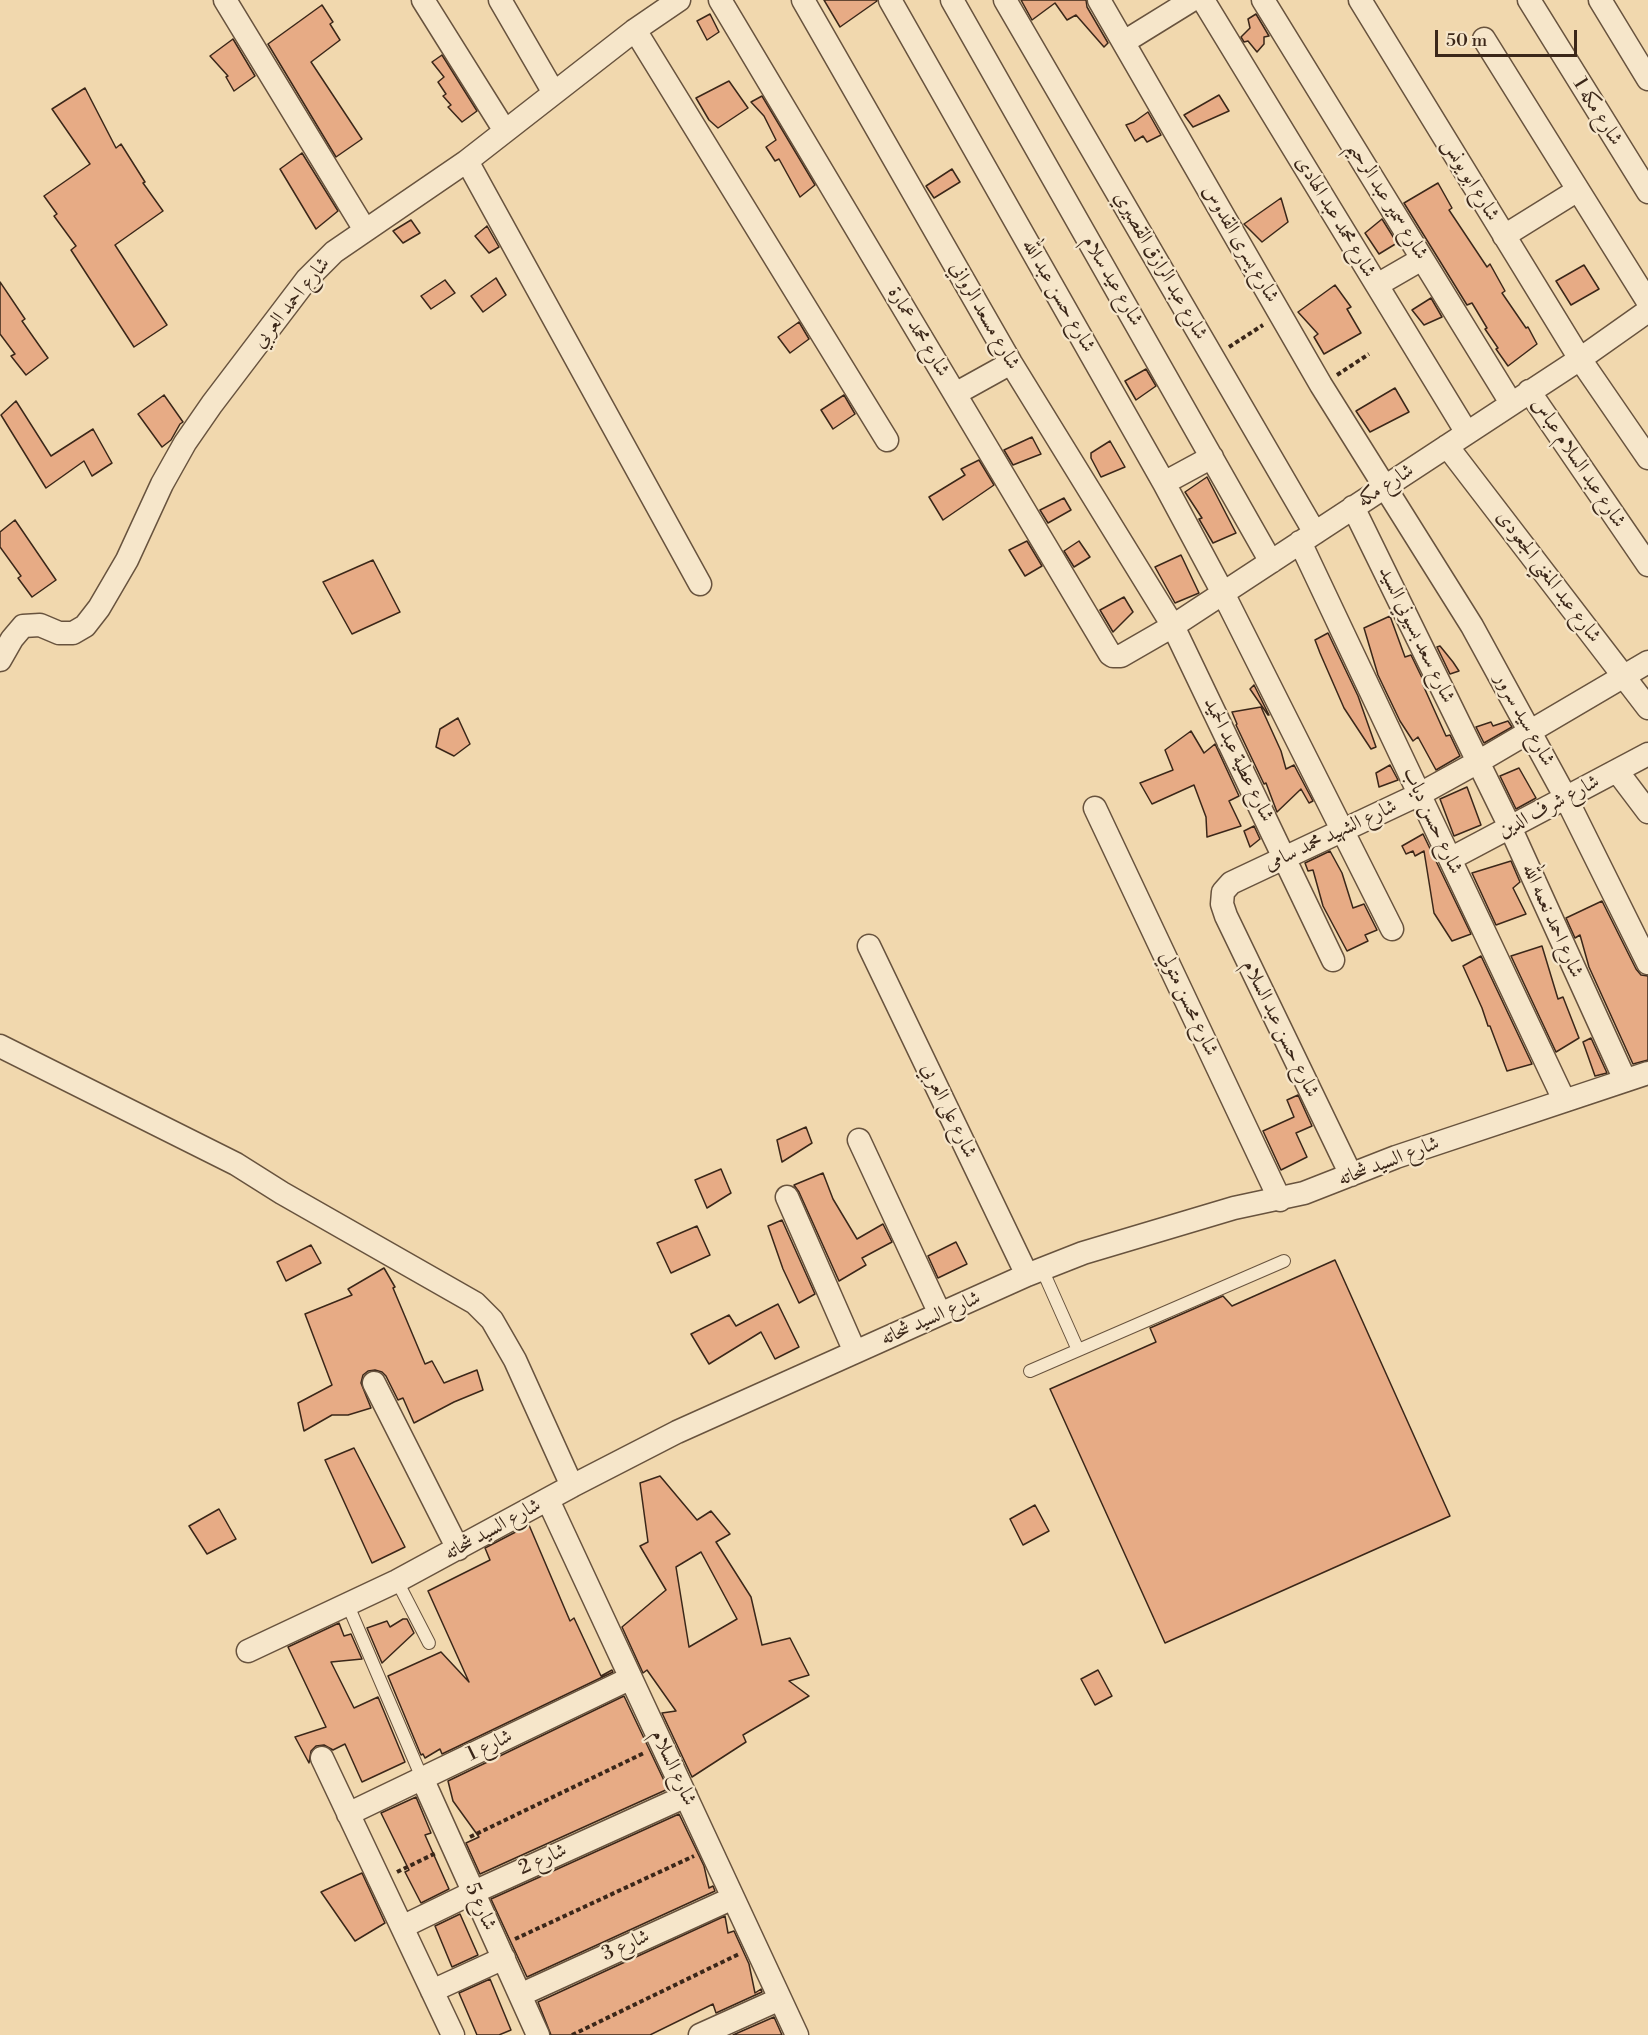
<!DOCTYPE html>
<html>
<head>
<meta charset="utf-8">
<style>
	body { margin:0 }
	#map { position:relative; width:1648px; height:2035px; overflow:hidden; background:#f1d8ae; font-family:"Libre Bodoni",serif }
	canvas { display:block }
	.scale { position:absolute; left:1435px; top:30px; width:142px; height:27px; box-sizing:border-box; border:3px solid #3b2719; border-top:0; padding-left:8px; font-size:18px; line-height:21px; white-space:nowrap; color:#3b2719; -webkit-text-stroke:4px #f6e6ca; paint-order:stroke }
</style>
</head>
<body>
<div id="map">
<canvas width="1648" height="2035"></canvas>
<div class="scale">50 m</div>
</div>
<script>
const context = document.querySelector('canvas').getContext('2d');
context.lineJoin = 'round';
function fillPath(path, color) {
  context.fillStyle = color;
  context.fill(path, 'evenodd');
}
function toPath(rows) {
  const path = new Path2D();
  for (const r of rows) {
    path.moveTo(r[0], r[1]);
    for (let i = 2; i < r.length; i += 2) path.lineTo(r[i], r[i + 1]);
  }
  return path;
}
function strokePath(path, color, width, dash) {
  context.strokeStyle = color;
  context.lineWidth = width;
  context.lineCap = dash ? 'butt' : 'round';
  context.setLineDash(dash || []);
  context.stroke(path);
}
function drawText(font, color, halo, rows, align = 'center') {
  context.font = font + ' "Libre Bodoni",Amiri,serif';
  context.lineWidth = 4.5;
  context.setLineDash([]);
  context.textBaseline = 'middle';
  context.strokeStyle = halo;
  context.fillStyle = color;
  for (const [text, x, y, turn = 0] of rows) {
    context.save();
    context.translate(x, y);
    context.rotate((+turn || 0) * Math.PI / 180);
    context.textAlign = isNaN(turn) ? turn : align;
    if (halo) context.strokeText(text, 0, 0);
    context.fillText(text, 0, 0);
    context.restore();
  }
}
const building = toPath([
	[824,0,877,0,877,1,840,27,824,0],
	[1021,0,1086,0,1087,7,1108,43,1104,47,1076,15,1067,20,1055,3,1032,20,1021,0],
	[322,5,333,22,330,24,340,40,311,62,362,139,336,157,268,44,322,5],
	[710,14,719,32,707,40,697,21,710,14],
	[1256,14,1269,36,1264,37,1264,44,1257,52,1248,41,1244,42,1241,37,1250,28,1248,19,1256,14],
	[233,39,255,76,234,91,226,77,228,76,210,56,233,39],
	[442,55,477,111,462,122,448,107,451,105,443,96,446,94,438,82,444,77,432,62,442,55],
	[729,81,748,108,718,128,709,120,696,98,729,81],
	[85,88,116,148,121,144,145,182,143,183,163,211,115,245,167,325,134,347,71,250,76,246,54,216,57,214,44,196,90,164,52,109,85,88],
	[1219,95,1229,111,1193,127,1184,115,1219,95],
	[762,96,815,185,800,197,779,159,775,161,766,147,776,140,764,116,751,102,762,96],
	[1148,112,1161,135,1147,142,1143,136,1135,141,1126,125,1134,122,1148,112],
	[302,153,338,211,316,229,280,169,302,153],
	[952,169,960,182,934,198,926,186,952,169],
	[1438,183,1452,208,1449,210,1487,267,1490,264,1505,291,1502,293,1526,328,1528,327,1537,344,1508,366,1496,349,1498,348,1485,329,1487,328,1472,303,1467,305,1404,203,1438,183],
	[1281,198,1288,222,1262,242,1244,224,1281,198],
	[1382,219,1397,243,1379,254,1365,233,1382,219],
	[411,220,420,233,403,243,393,231,411,220],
	[487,226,499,247,489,253,475,236,487,226],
	[1584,265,1599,289,1571,305,1556,281,1584,265],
	[496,278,506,295,483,312,471,296,496,278],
	[445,280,455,293,431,309,421,296,445,280],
	[0,282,25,319,22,321,48,358,26,375,11,356,15,354,0,334,0,282],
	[1335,285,1351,307,1347,309,1361,333,1324,354,1314,337,1318,334,1298,312,1335,285],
	[1431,298,1442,317,1424,325,1412,310,1431,298],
	[799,322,809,339,790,353,778,337,799,322],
	[1146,369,1156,386,1136,400,1125,381,1146,369],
	[1395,388,1409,412,1370,432,1356,411,1395,388],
	[164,395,183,422,180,424,171,440,162,447,138,414,164,395],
	[844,395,855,414,833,429,821,410,844,395],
	[16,401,51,456,93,429,112,463,92,476,84,461,46,488,1,415,16,401],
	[1032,437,1041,454,1013,465,1004,450,1032,437],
	[1110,441,1125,467,1101,477,1091,458,1091,453,1110,441],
	[979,460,994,485,943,520,929,497,965,475,961,469,979,460],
	[1207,477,1236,533,1213,543,1199,519,1202,518,1185,492,1207,477],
	[1064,498,1071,510,1048,523,1040,510,1064,498],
	[15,520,56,580,32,597,18,578,21,576,0,547,0,532,15,520],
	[1027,541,1042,566,1025,576,1009,550,1027,541],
	[1079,541,1090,557,1074,567,1064,551,1079,541],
	[1181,555,1199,593,1175,603,1155,567,1181,555],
	[373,560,400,612,352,634,323,582,373,560],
	[1124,597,1133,612,1113,632,1100,610,1124,597],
	[1390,616,1405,657,1411,655,1425,684,1423,685,1446,736,1450,735,1460,756,1436,770,1418,737,1413,741,1400,721,1378,675,1364,628,1390,616],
	[1328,633,1358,696,1376,747,1371,749,1344,708,1320,653,1315,640,1328,633],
	[1440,646,1453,662,1459,671,1450,674,1437,647,1440,646],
	[1254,685,1269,715,1268,715,1250,689,1254,685],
	[1261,707,1281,751,1286,769,1294,765,1313,801,1309,803,1301,789,1277,812,1266,783,1264,784,1236,725,1237,724,1232,712,1261,707],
	[458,718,470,744,454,756,436,747,440,729,458,718],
	[1508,721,1512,727,1484,743,1476,727,1491,722,1493,726,1508,721],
	[1191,731,1204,753,1215,744,1239,796,1229,801,1241,826,1207,837,1206,817,1194,785,1152,804,1140,783,1173,770,1165,750,1191,731],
	[1390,765,1398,780,1379,787,1376,773,1390,765],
	[1519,768,1536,798,1516,809,1500,776,1519,768],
	[1467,787,1481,825,1454,836,1440,799,1467,787],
	[1254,826,1260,839,1250,847,1244,831,1254,826],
	[1423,834,1471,934,1452,941,1434,913,1424,851,1415,856,1413,851,1406,854,1402,846,1423,834],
	[1330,851,1342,873,1353,908,1364,904,1377,930,1365,935,1368,941,1347,951,1323,906,1313,870,1308,871,1305,863,1330,851],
	[1511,861,1520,882,1513,888,1526,914,1496,925,1472,873,1511,861],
	[1602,901,1636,969,1641,975,1648,976,1648,1060,1633,1064,1589,967,1580,935,1575,938,1566,918,1602,901],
	[1542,946,1558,999,1563,997,1579,1038,1556,1052,1511,956,1542,946],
	[1481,956,1532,1064,1507,1071,1490,1026,1488,1026,1482,1008,1463,966,1481,956],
	[1591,1038,1607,1073,1595,1076,1583,1042,1591,1038],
	[1298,1095,1312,1126,1296,1133,1307,1157,1281,1170,1263,1131,1294,1117,1287,1100,1298,1095],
	[806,1127,812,1143,782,1162,777,1140,806,1127],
	[721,1169,731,1193,707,1208,695,1180,721,1169],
	[823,1173,833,1199,857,1239,883,1224,892,1242,862,1258,866,1265,839,1281,799,1192,794,1185,823,1173],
	[782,1220,815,1294,799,1303,783,1269,768,1226,782,1220],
	[697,1226,710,1255,671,1273,657,1243,697,1226],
	[956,1242,967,1264,938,1278,928,1256,956,1242],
	[311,1245,321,1263,286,1281,277,1262,311,1245],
	[1335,1260,1450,1516,1165,1643,1050,1389,1156,1342,1150,1328,1223,1296,1232,1306,1335,1260],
	[384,1268,395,1287,393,1288,425,1364,432,1361,444,1383,477,1370,483,1390,454,1402,414,1423,403,1398,398,1400,386,1376,382,1372,375,1370,368,1371,363,1375,361,1383,371,1408,348,1415,332,1415,304,1431,298,1403,332,1385,305,1314,352,1295,348,1289,384,1268],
	[778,1304,799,1347,775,1359,761,1332,709,1364,691,1334,729,1315,736,1326,778,1304],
	[354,1448,405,1547,372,1563,325,1460,354,1448],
	[660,1476,697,1520,711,1511,730,1534,716,1542,751,1597,762,1645,790,1638,809,1675,789,1681,809,1696,743,1735,746,1742,692,1777,662,1713,676,1711,647,1670,643,1673,622,1627,666,1590,640,1546,648,1542,640,1483,660,1476],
	[701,1552,737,1619,689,1647,676,1567,701,1552],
	[1035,1505,1049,1531,1023,1545,1010,1519,1035,1505],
	[219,1509,236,1539,207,1554,189,1526,219,1509],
	[529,1525,570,1621,574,1618,601,1676,612,1670,613,1672,442,1754,440,1749,425,1758,423,1754,421,1755,388,1676,441,1652,469,1682,428,1591,490,1560,485,1548,529,1525],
	[403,1619,407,1619,414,1633,382,1663,367,1628,387,1621,390,1627,403,1619],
	[339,1623,344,1636,351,1634,362,1659,331,1662,354,1708,378,1697,405,1762,362,1782,345,1744,333,1750,324,1745,316,1746,311,1751,309,1763,295,1737,326,1727,288,1647,339,1623],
	[1098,1670,1112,1696,1095,1705,1081,1679,1098,1670],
	[624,1696,668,1789,480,1874,466,1843,479,1837,453,1801,448,1781,624,1696],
	[416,1797,431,1833,425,1835,449,1889,421,1903,405,1872,409,1870,381,1813,416,1797],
	[679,1814,704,1866,709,1888,713,1886,715,1891,527,1977,491,1899,679,1814],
	[362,1873,385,1923,355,1941,321,1892,362,1873],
	[460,1914,478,1955,452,1967,435,1926,460,1914],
	[725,1916,728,1933,734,1931,749,1964,755,1993,761,1989,762,1992,716,2013,713,2004,650,2035,551,2035,538,2002,725,1916],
	[490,1979,511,2030,499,2035,477,2035,459,1993,490,1979],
	[774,2017,782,2035,733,2035,774,2017]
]);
fillPath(building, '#e7ab85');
strokePath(building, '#3b2719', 1.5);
const service = toPath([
	[1042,1269,1078,1350],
	[1030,1371,1284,1261],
	[397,1581,429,1643],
	[347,1603,422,1778]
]);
const minor = toPath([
	[225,0,365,230],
	[423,0,505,131],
	[500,0,554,93],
	[720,0,1110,654,1113,656,1121,656,1173,626,1580,359,1648,311],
	[803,0,1011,363,1173,626,1333,960],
	[890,0,1164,483,1223,593,1392,929],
	[952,0,1271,562],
	[1005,0,1315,533],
	[1099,0,1321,385,1472,626,1566,798,1648,963],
	[1203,0,1467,433],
	[1263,0,1511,403],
	[1360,0,1580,359,1648,458],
	[1529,0,1648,192],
	[1600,0,1648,79],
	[635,30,887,440],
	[1484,39,1648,302],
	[1124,42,1192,0],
	[467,161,700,584],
	[1504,236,1578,190],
	[1377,285,1422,259],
	[1529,391,1648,565],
	[955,394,1011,363],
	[1447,446,1648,708],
	[1164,483,1212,457],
	[1353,507,1510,827,1625,1080],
	[1300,542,1564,1100],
	[0,660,12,639,23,626,40,625,59,633,73,633,85,626,99,608,127,560,162,484,185,443,212,404,307,279,334,252,467,161,635,30,679,0],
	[1617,771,1648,812],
	[1095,808,1280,1200],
	[1450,859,1648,754],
	[869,946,1027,1275],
	[0,1046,236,1164,282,1193,475,1303,492,1320,515,1360,572,1486],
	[859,1140,940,1314],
	[1351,1175,1226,916,1222,904,1223,892,1231,883,1420,794,1478,762,1648,662],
	[787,1197,855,1352],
	[374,1383,458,1549],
	[548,1500,797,2035],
	[248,1651,397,1581,572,1486,677,1432,1027,1275,1083,1253,1234,1208,1304,1193,1396,1157,1648,1073],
	[322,1758,453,2035],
	[422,1778,538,2035],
	[348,1814,631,1678],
	[402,1927,474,1892,686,1796],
	[432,1991,504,1958],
	[520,1995,733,1898],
	[700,2035,780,1999]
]);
strokePath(service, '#68533e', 14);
strokePath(minor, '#68533e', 25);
strokePath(toPath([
	[1229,347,1263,325],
	[1337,375,1369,354],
	[470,1837,644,1753],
	[397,1872,436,1853],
	[515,1939,694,1856],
	[572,2035,739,1954]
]), '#3b2719', 4, [4.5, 3]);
strokePath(service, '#f6e6ca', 12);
strokePath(minor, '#f6e6ca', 22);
drawText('20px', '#3b2719', '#f6e6ca', [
	["شارع مكه 1",1597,112,58],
	["شارع ابو يونس",1470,180,59],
	["شارع سمير عبد الرحيم",1387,201,58],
	["شارع محمد عبد الهادى",1335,217,59],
	["شارع يسرى القدوس",1240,244,60],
	["شارع عبد الرازق القصيري",1160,266,60],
	["شارع عيد سلام",1112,281,60],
	["شارع حسن عبد الله",1058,296,60],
	["شارع احمد العربي",292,303,-51],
	["شارع مسعد الرواني",984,316,60],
	["شارع محمد عمارة",918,332,59],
	["شارع عبد السلام عباس",1578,463,56],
	["شارع مكه",1386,486,-33],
	["شارع عبد المغني الجعودى",1548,577,53],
	["شارع سعد بسيوني السيد",1416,635,64],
	["شارع سيد سرور",1524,720,61],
	["شارع عطية عبد الحميد",1238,760,64],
	["شارع شرف الدين",1549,807,-28],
	["شارع حسن دياب",1432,821,65],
	["شارع الشهيد محمد سامى",1331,836,-25],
	["شارع احمد نعمه الله",1552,921,66],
	["شارع محسن متولي",1188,1004,65],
	["شارع حسن عبد السلام",1280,1029,64],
	["شارع على العربي",948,1111,64],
	["شارع السيد شحاته",1389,1162,-21],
	["شارع السيد شحاته",931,1319,-24],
	["شارع السيد شحاته",493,1530,-29],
	["شارع 1",490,1746,-26],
	["شارع السلام",673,1768,65],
	["شارع 2",543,1860,-24],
	["شارع 5",480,1907,66],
	["شارع 3",626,1946,-24]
]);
</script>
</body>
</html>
